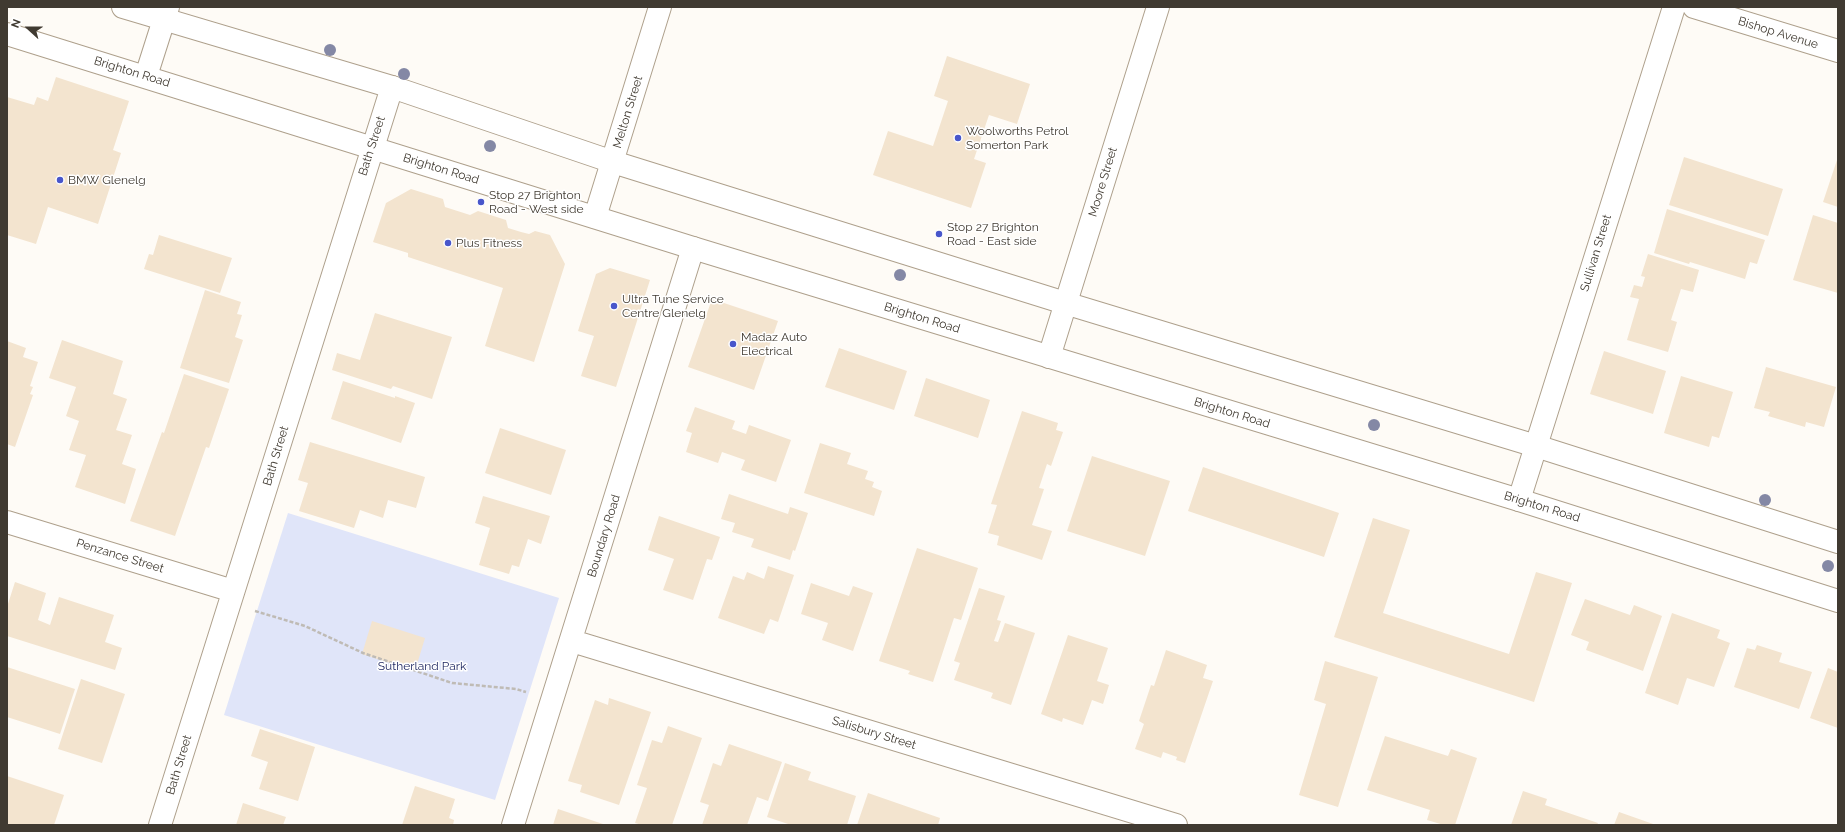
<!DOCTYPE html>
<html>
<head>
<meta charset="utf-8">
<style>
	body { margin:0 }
	#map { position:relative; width:1845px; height:832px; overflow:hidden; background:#fefbf6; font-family:Raleway,sans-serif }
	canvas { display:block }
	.frame { position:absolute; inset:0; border:8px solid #403a31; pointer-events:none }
	.north { position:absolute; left:8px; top:8px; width:40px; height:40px; -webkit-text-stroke:3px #fff; paint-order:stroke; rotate:291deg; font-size:11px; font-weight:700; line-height:16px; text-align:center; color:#403a31 }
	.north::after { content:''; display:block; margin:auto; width:14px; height:18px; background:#403a31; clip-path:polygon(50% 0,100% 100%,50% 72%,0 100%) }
</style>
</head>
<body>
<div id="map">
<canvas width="1845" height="832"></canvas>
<div class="frame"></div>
<div class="north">N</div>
</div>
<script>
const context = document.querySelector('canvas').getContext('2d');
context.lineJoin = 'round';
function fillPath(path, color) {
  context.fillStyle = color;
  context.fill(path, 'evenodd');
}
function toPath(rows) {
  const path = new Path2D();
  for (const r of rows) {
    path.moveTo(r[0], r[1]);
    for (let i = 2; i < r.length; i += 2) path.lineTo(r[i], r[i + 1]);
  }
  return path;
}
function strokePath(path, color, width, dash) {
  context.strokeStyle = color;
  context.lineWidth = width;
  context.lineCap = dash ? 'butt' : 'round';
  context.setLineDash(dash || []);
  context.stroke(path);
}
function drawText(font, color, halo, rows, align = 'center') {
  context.font = font + ' Raleway,sans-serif';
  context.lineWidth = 3;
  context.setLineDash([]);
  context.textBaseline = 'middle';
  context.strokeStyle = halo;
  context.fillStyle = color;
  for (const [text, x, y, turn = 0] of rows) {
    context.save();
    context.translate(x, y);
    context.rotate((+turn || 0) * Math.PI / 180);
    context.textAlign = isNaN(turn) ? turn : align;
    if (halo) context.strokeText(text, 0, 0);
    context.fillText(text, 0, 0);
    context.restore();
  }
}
fillPath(toPath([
	[288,513,559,598,495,800,224,715]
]), '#e0e5f9');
fillPath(toPath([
	[947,56,1030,84,1017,124,989,115,974,159,986,163,971,208,873,175,888,131,933,146,948,101,934,96],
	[56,77,129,101,113,150,121,153,98,224,48,207,36,244,7,235,7,97,34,105,37,97,48,101],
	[1684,157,1783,189,1768,236,1669,205],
	[1838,157,1838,207,1823,202],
	[411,189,443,199,445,207,470,215,478,211,506,220,508,228,521,232,529,234,535,231,550,235,565,264,534,362,485,346,503,288,408,257,408,253,373,242,386,203],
	[1667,209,1765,240,1757,264,1750,262,1745,279,1690,262,1689,264,1654,253],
	[1813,215,1838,223,1838,293,1793,280],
	[159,235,232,258,220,293,144,269,149,254,153,255],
	[1648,254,1699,270,1693,292,1681,289,1671,320,1677,322,1668,352,1627,340,1639,299,1630,297,1634,285,1642,287,1645,277,1641,276],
	[610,268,650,280,616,387,581,376,594,336,578,331,596,274],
	[205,290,241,302,237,314,242,315,235,337,243,340,229,383,180,368],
	[712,299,778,321,754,390,688,367],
	[375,313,452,337,432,399,393,386,391,389,332,370,337,353,360,360],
	[62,340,123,361,113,394,127,399,116,430,132,435,122,464,136,469,125,504,75,487,86,455,69,450,79,421,66,416,76,387,49,378],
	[7,341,26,348,23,357,38,362,30,386,33,387,30,394,33,395,15,447,7,444],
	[839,348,907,371,894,410,825,387],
	[1604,351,1666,371,1653,414,1590,394],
	[1766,367,1836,387,1824,427,1806,422,1805,427,1768,416,1770,412,1754,408],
	[184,374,229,389,209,448,206,447,175,536,130,521,162,432,164,433],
	[1681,376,1733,392,1719,438,1712,436,1709,447,1664,433],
	[926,378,990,400,978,438,914,416],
	[343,381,395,398,395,396,415,403,401,443,331,419],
	[695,407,735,421,732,429,746,434,749,425,791,440,776,482,741,470,745,460,722,452,718,463,686,452,692,433,686,431],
	[1022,411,1058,423,1056,430,1063,432,1051,466,1047,464,1039,488,1044,489,1032,525,1052,531,1042,560,997,545,999,536,988,533,997,505,991,504],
	[500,428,566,450,551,495,485,473],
	[310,442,425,477,416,508,388,500,383,518,360,510,354,528,299,511,308,483,298,480],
	[820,443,851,453,847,464,868,471,865,479,874,482,872,487,882,491,874,516,804,493],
	[1092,456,1170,481,1145,556,1067,531],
	[1203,467,1339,513,1324,557,1188,511],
	[729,494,788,514,790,507,808,513,795,551,793,550,790,560,751,547,754,539,732,532,735,523,721,519],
	[483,496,550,516,541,544,528,539,519,567,512,565,509,574,479,565,490,528,475,523],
	[659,516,720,537,712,560,707,559,693,600,663,590,674,559,648,550],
	[1373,518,1410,530,1383,613,1509,654,1536,572,1572,583,1534,702,1334,637],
	[917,548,978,568,961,620,954,618,933,682,908,674,910,671,879,661],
	[768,566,794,575,778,622,770,619,764,634,718,618,733,576,744,580,747,572,764,579],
	[15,582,46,593,38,620,50,625,59,597,114,615,105,642,122,648,115,670,7,636,7,607],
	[811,583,849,596,853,586,873,593,853,651,822,640,828,623,801,614],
	[979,588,1005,596,997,620,1001,621,994,641,998,642,1005,623,1035,633,1011,705,991,698,993,693,954,680,960,663,954,661],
	[1585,599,1630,615,1634,605,1662,616,1643,671,1586,650,1589,642,1571,635],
	[1672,613,1720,630,1717,638,1730,643,1714,687,1687,678,1678,705,1645,693],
	[372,621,425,638,415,671,362,654],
	[1068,635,1108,648,1097,681,1109,685,1103,704,1092,700,1083,725,1063,718,1062,722,1041,714],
	[1757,645,1782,653,1779,662,1812,672,1799,709,1734,687,1747,648,1755,650],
	[1166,650,1207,665,1203,678,1213,681,1185,763,1176,760,1177,757,1163,752,1161,758,1135,749,1144,724,1139,721,1151,685,1154,686],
	[1325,661,1378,677,1338,807,1299,795,1326,704,1314,700],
	[7,667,75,689,60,734,7,717],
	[1828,668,1838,672,1838,728,1810,718],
	[81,679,125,694,102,763,58,749],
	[609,698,651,712,619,805,580,792,582,785,568,781,595,700,608,705],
	[668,726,702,738,672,825,642,825,635,823,647,788,637,785,652,740,662,743],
	[260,729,315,747,298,801,259,789,268,762,251,756],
	[1385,736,1448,756,1451,749,1477,758,1455,825,1444,825,1427,820,1430,810,1367,790],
	[729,744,782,762,768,801,757,797,747,825,702,825,709,805,700,802,713,763,721,766],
	[785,763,811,772,808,780,856,796,847,825,791,825,767,817],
	[7,776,64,795,54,825,7,825],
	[415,786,455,799,449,818,454,820,453,825,402,825],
	[1523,791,1547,799,1545,805,1598,823,1597,825,1511,825],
	[868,793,940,818,938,825,857,825],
	[243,803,286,817,283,825,236,825],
	[558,809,606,825,553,825],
	[1619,812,1656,825,1614,825]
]), '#f3e4cf');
const minor = toPath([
	[1694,7,1838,51],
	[146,76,168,7],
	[595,217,660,7],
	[1049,357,1158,7],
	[1519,500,1674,7],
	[7,522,233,591],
	[572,641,1176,825],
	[160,825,392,87],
	[513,825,693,248]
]);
const primary = toPath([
	[123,7,392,87,613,162,1065,303,1536,446,1838,542],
	[7,34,693,248,1519,500,1838,601]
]);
strokePath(minor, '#aea08c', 24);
strokePath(primary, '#aea08c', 24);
strokePath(toPath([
	[255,611,305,626,363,653,452,683,516,689,526,692]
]), '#bfbbb5', 2.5, [4, 2]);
strokePath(minor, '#fff', 22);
strokePath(primary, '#fff', 22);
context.fillStyle = '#8488a5';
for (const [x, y] of [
	[330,50],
	[404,74],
	[490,146],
	[900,275],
	[1374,425],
	[1765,500],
	[1828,566]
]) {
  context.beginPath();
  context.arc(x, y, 6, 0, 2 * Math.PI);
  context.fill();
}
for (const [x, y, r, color] of [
	[958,138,4,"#4856cb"],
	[60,180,4,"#4856cb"],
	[481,202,4,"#4856cb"],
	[939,234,4,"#4856cb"],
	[448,243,4,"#4856cb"],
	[614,306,4,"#4856cb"],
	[733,344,4,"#4856cb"]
]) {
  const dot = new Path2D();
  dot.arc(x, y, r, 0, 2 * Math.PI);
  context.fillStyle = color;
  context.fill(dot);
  strokePath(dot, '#fff', 1.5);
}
drawText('12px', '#403a31', '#fff', [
	["Bishop Avenue",1778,33,17],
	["Brighton Road",132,72,17],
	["Melton Street",628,112,-73],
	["Bath Street",372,146,-72],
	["Brighton Road",441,169,17],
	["Moore Street",1103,182,-73],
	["Sullivan Street",1596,253,-73],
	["Brighton Road",922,318,17],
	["Brighton Road",1232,413,17],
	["Bath Street",276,456,-73],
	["Brighton Road",1542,507,17],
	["Boundary Road",604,536,-73],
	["Penzance Street",120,556,17],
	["Salisbury Street",874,733,17],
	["Bath Street",179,765,-73]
]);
drawText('12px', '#403a31', '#fff', [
	["Woolworths Petrol",966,131],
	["Somerton Park",966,145],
	["BMW Glenelg",68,180],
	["Stop 27 Brighton",489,195],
	["Road - West side",489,209],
	["Stop 27 Brighton",947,227],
	["Road - East side",947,241],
	["Plus Fitness",456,243],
	["Ultra Tune Service",622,299],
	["Centre Glenelg",622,313],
	["Madaz Auto",741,337],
	["Electrical",741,351]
], 'left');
drawText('12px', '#212962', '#fff', [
	["Sutherland Park",422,666]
]);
</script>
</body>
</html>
